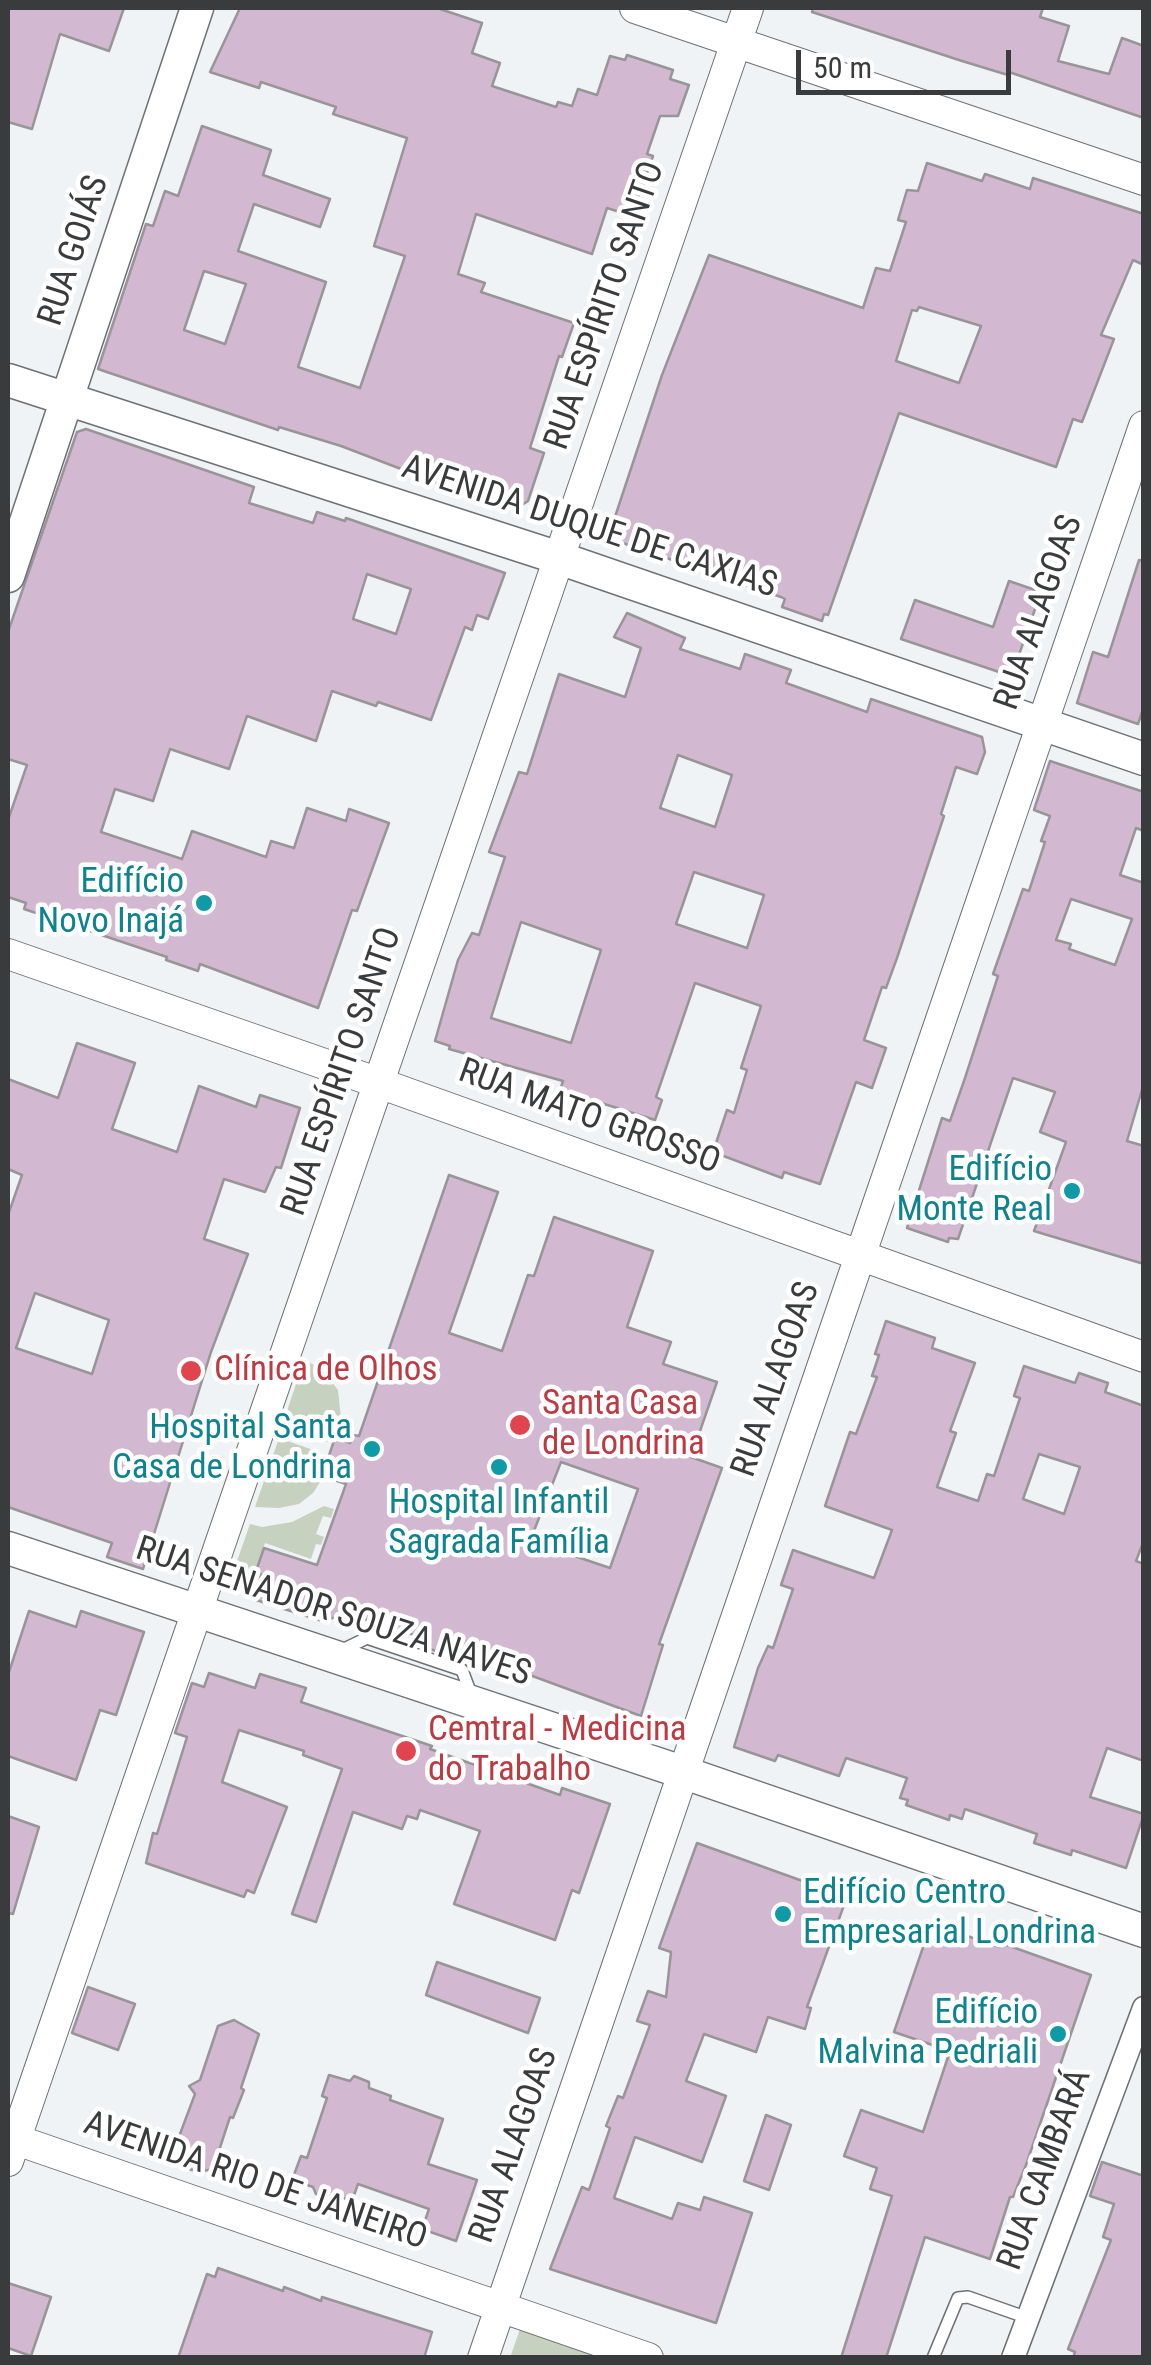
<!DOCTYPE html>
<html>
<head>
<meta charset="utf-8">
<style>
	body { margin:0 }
	#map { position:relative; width:1151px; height:2365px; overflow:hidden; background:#f0f3f6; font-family:"Roboto Condensed",sans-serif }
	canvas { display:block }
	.frame { position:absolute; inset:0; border:10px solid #3a3b3c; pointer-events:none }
	.scale { position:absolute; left:796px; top:50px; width:215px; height:45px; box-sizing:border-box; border:5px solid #3a3b3c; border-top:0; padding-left:12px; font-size:30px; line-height:35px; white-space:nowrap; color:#3a3b3c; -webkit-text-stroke:8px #fff; paint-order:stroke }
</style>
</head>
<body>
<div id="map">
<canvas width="1151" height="2365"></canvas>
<div class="frame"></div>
<div class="scale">50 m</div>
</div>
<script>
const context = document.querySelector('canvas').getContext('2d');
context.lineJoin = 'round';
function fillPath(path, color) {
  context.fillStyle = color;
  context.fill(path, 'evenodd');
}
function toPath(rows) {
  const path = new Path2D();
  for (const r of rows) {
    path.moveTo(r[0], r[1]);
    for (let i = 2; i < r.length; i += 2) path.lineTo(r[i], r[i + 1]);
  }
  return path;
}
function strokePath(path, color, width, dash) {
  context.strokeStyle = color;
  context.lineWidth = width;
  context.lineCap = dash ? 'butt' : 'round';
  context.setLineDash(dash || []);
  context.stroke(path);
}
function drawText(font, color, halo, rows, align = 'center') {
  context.font = font + ' "Roboto Condensed",sans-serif';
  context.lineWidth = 9;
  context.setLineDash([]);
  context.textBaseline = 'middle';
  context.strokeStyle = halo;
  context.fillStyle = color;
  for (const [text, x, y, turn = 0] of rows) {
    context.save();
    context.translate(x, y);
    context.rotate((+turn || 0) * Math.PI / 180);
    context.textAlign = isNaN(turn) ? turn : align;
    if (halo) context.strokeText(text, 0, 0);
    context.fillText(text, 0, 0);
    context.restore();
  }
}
fillPath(toPath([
	[304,1360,321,1368,338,1390,342,1428,339,1437,333,1435,328,1442,281,1429],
	[279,1438,316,1451,322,1462,321,1469,327,1471,313,1493,299,1504,279,1508,255,1507],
	[324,1506,334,1509,331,1518,323,1516,316,1534,324,1537,321,1545,316,1544,311,1559,265,1543,255,1570,258,1577,255,1586,231,1578,250,1524,262,1527,292,1522],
	[522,2323,622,2358,510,2358]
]), '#c6d1bf');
const building = toPath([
	[8,8,124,8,109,51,60,34,32,129,8,122,8,8],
	[240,8,437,8,482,23,472,53,500,63,492,86,556,107,558,102,572,106,578,89,597,95,610,56,625,60,627,55,673,70,670,79,689,85,678,116,660,116,647,154,653,156,632,216,607,208,592,254,476,214,458,274,485,283,481,292,574,323,562,357,559,356,530,448,544,453,528,501,519,507,457,487,456,490,341,446,279,427,278,430,98,369,146,224,153,226,165,191,178,196,202,126,271,150,263,175,330,199,320,227,254,204,238,251,326,282,298,367,360,388,405,256,374,246,407,138,333,114,336,107,261,82,259,88,210,72,240,8],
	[204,271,246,284,225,344,184,330,204,271],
	[813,8,1043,8,1040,17,1069,26,1058,61,1109,74,1122,38,1144,46,1144,118,1009,72,1008,75,962,61,812,12,813,8],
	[927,163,982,181,985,174,1030,189,1033,178,1144,214,1144,265,1133,260,1101,335,1114,339,1082,422,1073,419,1056,467,899,413,828,615,824,614,822,621,782,607,785,599,781,597,608,538,662,375,709,255,863,308,876,268,890,271,906,222,898,220,907,190,918,191,927,163],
	[919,307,981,326,959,383,896,361,912,310,917,311,919,307],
	[86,429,254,487,249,503,313,523,317,512,345,521,346,518,505,573,488,619,477,615,472,630,465,627,431,720,378,702,376,706,332,691,316,741,247,716,229,769,170,749,153,801,115,789,101,832,182,859,192,831,266,857,271,841,294,848,307,808,346,821,349,809,389,823,357,911,352,910,318,1008,200,964,198,971,166,960,167,957,24,909,26,903,8,897,8,820,27,765,8,759,8,632,77,432,86,429],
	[367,574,411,589,396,634,353,619,367,574],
	[1139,560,1144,561,1144,706,1138,724,1077,703,1093,652,1108,657,1139,560],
	[1009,581,1041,592,1014,669,1002,673,901,639,915,600,993,627,1009,581],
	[627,613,685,638,680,649,740,669,745,654,791,670,786,683,867,712,871,699,982,737,985,752,977,774,956,767,941,814,944,816,897,958,886,988,882,987,864,1040,886,1048,872,1088,856,1082,820,1184,784,1172,782,1178,713,1152,727,1110,734,1113,747,1070,741,1068,761,1006,695,983,656,1097,662,1100,655,1120,560,1090,563,1081,449,1049,450,1046,435,1041,458,960,472,933,479,935,505,857,489,852,519,772,527,774,559,674,625,697,641,648,614,637,627,613],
	[678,755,732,775,715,827,660,808,678,755],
	[694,872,764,895,747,948,676,924,694,872],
	[521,922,601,950,571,1043,491,1018,521,922],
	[1050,761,1144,792,1144,831,1136,828,1120,875,1144,883,1144,1083,1127,1141,1144,1146,1144,1264,1034,1231,1066,1142,1040,1132,1055,1092,1013,1078,958,1239,949,1238,948,1242,907,1228,942,1118,950,1121,965,1078,998,976,993,974,1023,889,1029,891,1045,842,1041,841,1050,816,1034,810,1050,761],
	[1071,899,1132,919,1115,965,1069,949,1071,944,1056,940,1071,899],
	[77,1043,135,1063,112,1129,177,1152,199,1086,256,1107,260,1095,300,1108,281,1168,276,1167,265,1192,224,1179,204,1239,248,1254,211,1352,143,1569,107,1557,112,1543,8,1507,8,1215,22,1175,8,1169,8,1079,58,1098,77,1043],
	[35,1293,109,1320,92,1374,16,1348,35,1293],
	[449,1175,498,1192,449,1333,502,1351,528,1275,534,1276,554,1217,653,1251,627,1327,671,1342,663,1364,717,1382,691,1457,722,1468,659,1644,663,1645,641,1716,459,1649,456,1658,424,1647,427,1639,348,1614,322,1621,253,1599,261,1575,257,1568,264,1548,317,1565,346,1484,337,1481,340,1473,325,1467,335,1438,350,1443,353,1435,359,1436,449,1175],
	[561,1462,638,1489,610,1568,530,1541,561,1462],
	[886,1321,935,1338,932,1348,975,1363,950,1431,956,1433,937,1487,978,1501,987,1474,994,1476,1020,1398,1014,1396,1024,1366,1075,1383,1079,1373,1108,1383,1105,1392,1144,1406,1144,1540,1136,1561,1144,1564,1144,1761,1107,1748,1090,1797,1144,1814,1126,1868,1072,1850,1071,1855,1034,1843,1037,1834,965,1809,962,1819,950,1815,949,1820,906,1805,908,1800,900,1798,907,1778,846,1758,839,1776,778,1755,775,1761,734,1747,758,1668,768,1646,773,1648,793,1589,781,1585,793,1550,874,1578,892,1530,825,1506,850,1432,856,1434,877,1377,872,1376,879,1355,875,1354,886,1321],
	[1039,1454,1080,1467,1064,1514,1023,1499,1039,1454],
	[29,1611,76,1627,81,1611,144,1632,116,1715,100,1710,76,1780,8,1756,8,1675,29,1611],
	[209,1673,255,1688,260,1674,306,1688,301,1702,432,1746,430,1749,560,1795,562,1788,610,1804,579,1893,572,1890,555,1940,454,1904,480,1831,420,1810,417,1819,407,1816,402,1829,353,1812,316,1922,292,1914,342,1769,303,1755,304,1751,239,1730,222,1782,287,1807,254,1893,247,1890,244,1897,146,1863,153,1833,157,1834,187,1737,175,1733,192,1683,204,1687,209,1673],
	[8,1816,39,1827,13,1914,8,1913,8,1816],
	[697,1843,847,1897,807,2007,811,2008,805,2029,768,2017,756,2052,704,2034,686,2081,726,2096,702,2162,635,2137,614,2198,672,2219,678,2203,700,2210,704,2197,752,2213,716,2323,550,2269,582,2187,589,2190,610,2128,606,2126,618,2096,623,2098,650,2025,637,2021,648,1991,666,1997,671,1952,659,1948,697,1843],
	[931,1924,1000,1947,1001,1943,1091,1975,1026,2165,1013,2197,1010,2197,990,2259,925,2237,886,2358,841,2358,892,2196,870,2189,877,2168,844,2156,861,2110,923,2132,950,2051,894,2032,931,1924],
	[437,1962,540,1998,528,2033,426,1995,437,1962],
	[88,1987,135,2004,118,2050,72,2033,88,1987],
	[234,2020,259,2034,241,2088,244,2090,233,2118,230,2117,213,2169,198,2172,180,2166,178,2160,171,2158,195,2094,189,2086,200,2080,218,2026,234,2020],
	[329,2075,350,2081,354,2076,369,2082,369,2088,391,2096,390,2100,443,2119,428,2164,477,2180,456,2241,422,2229,429,2209,358,2184,352,2201,335,2195,330,2198,316,2194,313,2187,292,2180,301,2156,307,2158,327,2098,322,2096,329,2075],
	[766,2115,791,2125,769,2190,744,2181,766,2115],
	[1102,2162,1144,2176,1144,2358,1073,2358,1075,2352,1068,2349,1111,2240,1103,2237,1114,2204,1090,2196,1102,2162],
	[218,2268,283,2291,284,2287,321,2301,322,2297,432,2332,424,2358,178,2358,207,2274,215,2277,218,2268],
	[8,2283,51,2297,31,2356,8,2348,8,2283]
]);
fillPath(building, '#d3b8d1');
strokePath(building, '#989597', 2.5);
const service = toPath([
	[340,1651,367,1638,462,1670,471,1694],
	[933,2358,958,2298,968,2297,1028,2318]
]);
const minor = toPath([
	[1013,2358,1144,2008]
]);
const tertiary = toPath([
	[635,8,1144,180],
	[8,954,379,1083,1144,1357],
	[8,2137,648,2358],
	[8,2161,748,8],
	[483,2358,1144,426]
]);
const secondary = toPath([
	[8,380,559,558,1144,759],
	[8,576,197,8],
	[8,1548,682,1772,1144,1931]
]);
strokePath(service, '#6e7173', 14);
strokePath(minor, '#6e7173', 25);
strokePath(tertiary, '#6e7173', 32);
strokePath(secondary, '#6e7173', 35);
strokePath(service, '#fff', 11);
strokePath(minor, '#fff', 22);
strokePath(tertiary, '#fff', 30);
strokePath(secondary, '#fff', 32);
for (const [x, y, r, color] of [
	[204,903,10,"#0f9aa8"],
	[1072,1191,10,"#0f9aa8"],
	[191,1371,12,"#e0444e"],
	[520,1425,12,"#e0444e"],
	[372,1449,10,"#0f9aa8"],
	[499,1467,10,"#0f9aa8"],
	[406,1751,12,"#e0444e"],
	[783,1914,10,"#0f9aa8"],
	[1058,2034,10,"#0f9aa8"]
]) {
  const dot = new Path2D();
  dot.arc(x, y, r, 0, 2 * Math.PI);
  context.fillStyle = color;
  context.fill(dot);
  strokePath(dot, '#fff', 4);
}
drawText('35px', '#3a3b3c', '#fff', [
	["RUA GOIÁS",75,251,-72],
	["RUA ESPÍRITO SANTO",606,306,-71],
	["AVENIDA DUQUE DE CAXIAS",589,528,18],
	["RUA ALAGOAS",1040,613,-71],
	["RUA ESPÍRITO SANTO",343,1072,-71],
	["RUA MATO GROSSO",589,1118,20],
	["RUA ALAGOAS",777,1380,-71],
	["RUA SENADOR SOUZA NAVES",333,1613,18],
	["RUA ALAGOAS",515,2146,-71],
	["RUA CAMBARÁ",1046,2170,-70],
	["AVENIDA RIO DE JANEIRO",255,2182,19]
]);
drawText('35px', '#0d838f', '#fff', [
	["Edifício",184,883],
	["Novo Inajá",184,923],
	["Edifício",1052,1171],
	["Monte Real",1052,1211],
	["Hospital Santa",352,1429],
	["Casa de Londrina",352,1469],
	["Hospital Infantil",499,1504,"center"],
	["Sagrada Família",499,1544,"center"],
	["Edifício Centro",803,1894,"left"],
	["Empresarial Londrina",803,1934,"left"],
	["Edifício",1038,2014],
	["Malvina Pedriali",1038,2054]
], 'right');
drawText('35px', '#be3a42', '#fff', [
	["Clínica de Olhos",214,1371],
	["Santa Casa",542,1405],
	["de Londrina",542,1445],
	["Cemtral - Medicina",428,1731],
	["do Trabalho",428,1771]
], 'left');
</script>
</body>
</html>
